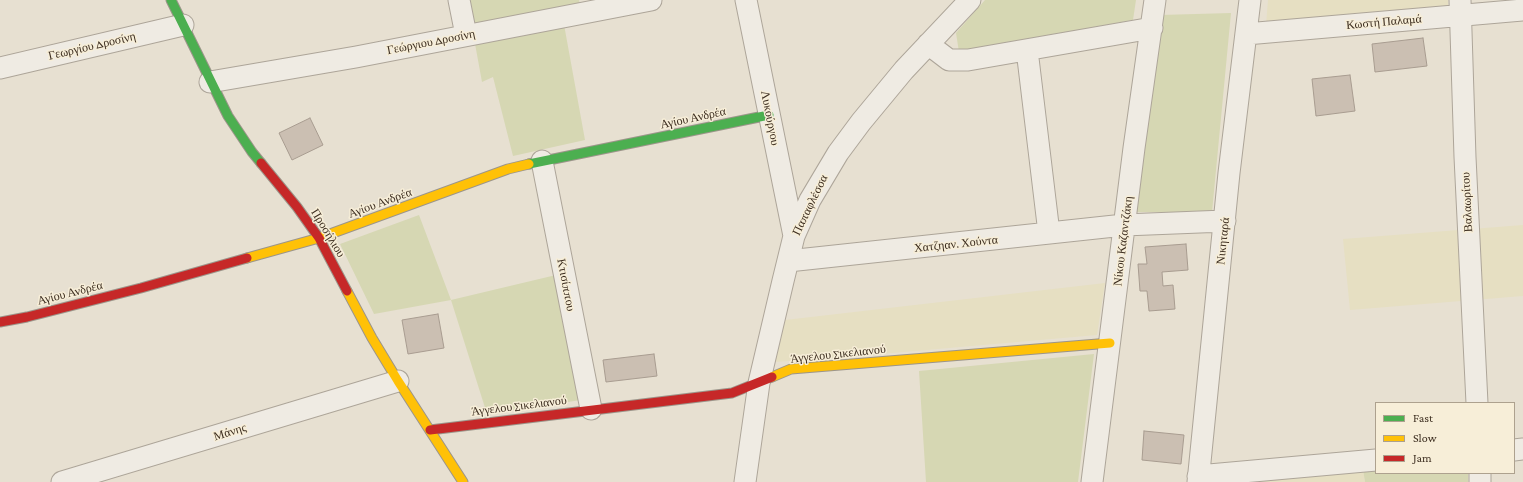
<!DOCTYPE html>
<html>
<head>
<meta charset="utf-8">
<style>
	body { margin:0 }
	#map { position:relative; width:1523px; height:482px; overflow:hidden; background:#e7e0d1; font-family:"Crimson Pro",serif }
	canvas { display:block }
	.legend { position:absolute; left:1375px; top:402px; width:140px; height:72px; box-sizing:border-box; background:#f7eed8; border:1px solid #ada18e; margin:0; padding:5px 7px; list-style:none; font-size:12px; color:#3d2e20 }
	.legend li { display:flex; align-items:center; gap:8px; height:20px }
	.legend b { width:20px; border:1px solid #ada18e }
</style>
</head>
<body>
<div id="map">
<canvas width="1523" height="482"></canvas>
<ul class="legend">
<li><b style="height:5px;background:#4caf50"></b>Fast</li>
<li><b style="height:5px;background:#ffc107"></b>Slow</li>
<li><b style="height:5px;background:#c62828"></b>Jam</li>
</ul>
</div>
<script>
const context = document.querySelector('canvas').getContext('2d');
context.lineJoin = 'round';
function fillPath(path, color) {
  context.fillStyle = color;
  context.fill(path, 'evenodd');
}
function toPath(rows) {
  const path = new Path2D();
  for (const r of rows) {
    path.moveTo(r[0], r[1]);
    for (let i = 2; i < r.length; i += 2) path.lineTo(r[i], r[i + 1]);
  }
  return path;
}
function strokePath(path, color, width, dash) {
  context.strokeStyle = color;
  context.lineWidth = width;
  context.lineCap = dash ? 'butt' : 'round';
  context.setLineDash(dash || []);
  context.stroke(path);
}
function drawText(font, color, halo, rows, align = 'center') {
  context.font = font + ' "Crimson Pro",serif';
  context.lineWidth = 3;
  context.setLineDash([]);
  context.textBaseline = 'middle';
  context.strokeStyle = halo;
  context.fillStyle = color;
  for (const [text, x, y, turn = 0] of rows) {
    context.save();
    context.translate(x, y);
    context.rotate((+turn || 0) * Math.PI / 180);
    context.textAlign = isNaN(turn) ? turn : align;
    if (halo) context.strokeText(text, 0, 0);
    context.fillText(text, 0, 0);
    context.restore();
  }
}
fillPath(toPath([
	[1268,0,1448,0,1448,9,1266,25],
	[1523,225,1523,296,1350,310,1343,239],
	[1105,283,1097,335,847,357,775,362,785,320],
	[1363,469,1365,482,1242,482]
]), '#e6dfc2');
fillPath(toPath([
	[467,0,579,0,580,5,561,8,585,140,513,156,493,77,482,82],
	[985,0,1136,0,1133,20,959,52,956,33],
	[1231,13,1212,212,1136,212,1160,15],
	[419,215,451,300,556,275,581,400,487,414,451,300,374,314,340,244],
	[1094,354,1078,482,926,482,919,371],
	[1376,468,1376,473,1468,473,1468,482,1365,482,1363,469]
]), '#d6d7b3');
const building = toPath([
	[1423,38,1427,66,1375,72,1372,44,1423,38],
	[1350,75,1355,111,1316,116,1312,79,1350,75],
	[310,118,323,145,292,160,279,133,310,118],
	[1186,244,1188,270,1162,272,1163,286,1173,285,1175,309,1149,311,1147,291,1140,291,1138,264,1147,264,1145,247,1186,244],
	[438,314,444,348,408,354,402,320,438,314],
	[654,354,657,376,606,382,603,360,654,354],
	[1144,431,1184,435,1181,464,1142,460,1144,431]
]);
fillPath(building, '#cbbfb2');
strokePath(building, '#a89c90', 1);
const street = toPath([
	[459,0,466,35],
	[746,0,794,236],
	[1460,0,1465,157,1477,403],
	[1246,34,1523,10],
	[928,44,949,60,968,60,1152,28],
	[1027,50,1049,233],
	[0,68,183,25],
	[210,82,356,57,651,0],
	[542,161,591,409],
	[788,261,1124,225,1225,221],
	[1514,450,1523,449],
	[1480,473,1480,482],
	[1198,476,1376,460],
	[62,482,398,381],
	[745,482,759,383,783,281,794,236,810,200,838,153,861,122,904,70,970,0],
	[1092,482,1134,148,1155,0],
	[1198,482,1229,173,1250,0]
]);
const fast = toPath([
	[171,0,228,116,252,152,261,163],
	[529,164,769,115]
]);
const slow = toPath([
	[247,258,319,238,508,169,529,164],
	[347,291,372,338,398,381,463,482],
	[772,377,791,369,1110,343]
]);
const jam = toPath([
	[261,163,297,207,319,238,347,291],
	[0,322,27,317,141,288,247,258],
	[430,430,732,393,772,377]
]);
strokePath(street, '#ada599', 23);
strokePath(fast, '#9c958a', 11);
strokePath(slow, '#9c958a', 11);
strokePath(jam, '#9c958a', 11);
strokePath(street, '#efebe3', 21);
strokePath(fast, '#4caf50', 9);
strokePath(slow, '#ffc107', 9);
strokePath(jam, '#c62828', 9);
drawText('12px', '#3d2e20', '#f7eed8', [
	["Κωστή Παλαμά",1384,22,-5],
	["Γεώργιου Δροσίνη",431,42,-11],
	["Γεωργίου Δροσίνη",92,46,-13],
	["Αγίου Ανδρέα",693,118,-12],
	["Λυκούργου",770,118,79],
	["Βαλαωρίτου",1467,202,-93],
	["Αγίου Ανδρέα",380,203,-20],
	["Παπαφλέσσα",810,205,-64],
	["Προσήλιου",328,233,59],
	["Νίκου Καζαντζάκη",1123,241,-83],
	["Νικηταρά",1223,241,-84],
	["Χατζηαν. Χούντα",956,244,-6],
	["Κτισίππου",566,285,79],
	["Αγίου Ανδρέα",70,293,-14],
	["Άγγελου Σικελιανού",838,354,-6],
	["Άγγελου Σικελιανού",519,406,-7],
	["Μάνης",230,432,-17]
]);
</script>
</body>
</html>
